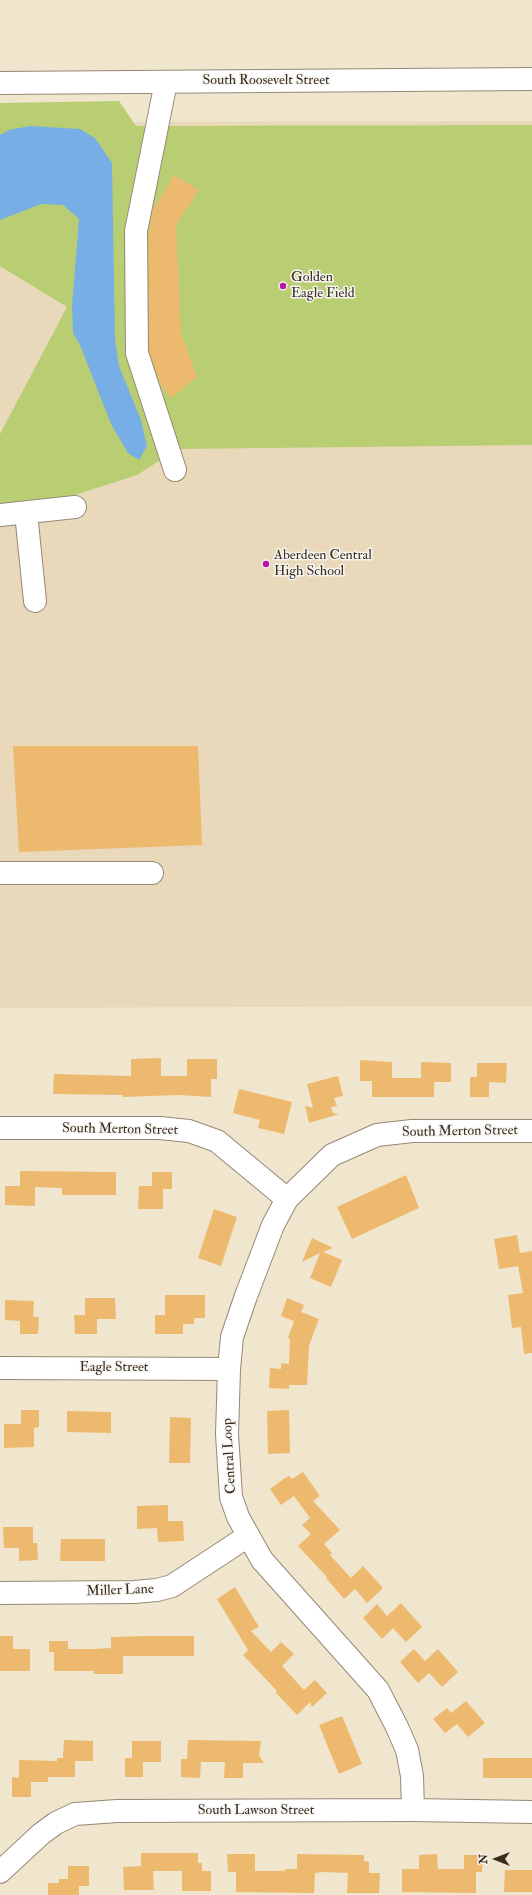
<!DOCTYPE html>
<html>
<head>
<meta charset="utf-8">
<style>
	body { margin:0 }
	#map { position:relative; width:532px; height:1895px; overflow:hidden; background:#f0e6ce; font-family:"IM FELL Double Pica",serif }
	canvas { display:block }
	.north { position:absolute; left:476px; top:1839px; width:40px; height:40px; -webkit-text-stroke:3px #f6f6f2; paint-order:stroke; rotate:270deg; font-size:11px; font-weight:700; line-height:16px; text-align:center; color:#3b2a1e }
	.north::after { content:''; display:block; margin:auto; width:14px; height:18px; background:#3b2a1e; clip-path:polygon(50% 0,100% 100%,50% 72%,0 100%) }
</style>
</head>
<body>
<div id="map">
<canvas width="532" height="1895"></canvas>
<div class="north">N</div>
</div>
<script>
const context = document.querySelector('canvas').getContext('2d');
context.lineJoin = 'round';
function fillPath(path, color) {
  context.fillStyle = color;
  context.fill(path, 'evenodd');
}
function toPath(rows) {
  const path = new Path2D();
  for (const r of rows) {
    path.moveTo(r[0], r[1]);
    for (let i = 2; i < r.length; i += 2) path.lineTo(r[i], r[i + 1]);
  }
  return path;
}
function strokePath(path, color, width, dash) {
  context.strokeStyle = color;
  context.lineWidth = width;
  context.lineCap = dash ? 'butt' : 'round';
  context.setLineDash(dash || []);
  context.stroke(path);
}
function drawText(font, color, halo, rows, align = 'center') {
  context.font = font + ' "IM FELL Double Pica",serif';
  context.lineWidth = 3;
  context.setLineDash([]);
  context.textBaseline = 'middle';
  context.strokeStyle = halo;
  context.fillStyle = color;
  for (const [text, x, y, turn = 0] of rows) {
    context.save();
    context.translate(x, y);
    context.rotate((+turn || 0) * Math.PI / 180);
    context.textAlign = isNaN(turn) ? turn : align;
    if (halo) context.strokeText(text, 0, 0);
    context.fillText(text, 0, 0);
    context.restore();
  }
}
fillPath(toPath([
	[532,121,532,1006,0,1008,0,122]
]), '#e9d9ba');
fillPath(toPath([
	[119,101,136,126,532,125,532,445,178,449,137,475,75,495,0,506,0,434,67,307,0,266,0,103]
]), '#b9ce72');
fillPath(toPath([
	[30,126,80,129,95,138,112,163,115,339,119,366,141,420,147,446,139,460,128,453,111,424,80,345,73,333,72,306,79,219,63,205,41,204,0,220,0,135,9,130]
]), '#77aee6');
fillPath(toPath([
	[174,175,199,190,176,225,181,334,197,377,171,398,160,383,149,351,149,232,153,210],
	[13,746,198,746,202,845,19,852],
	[161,1058,161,1076,187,1076,187,1059,217,1059,217,1079,211,1079,211,1097,178,1095,123,1097,123,1095,53,1094,54,1074,131,1076,131,1059],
	[360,1060,392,1062,392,1078,421,1078,421,1062,451,1063,451,1082,434,1082,434,1097,372,1097,372,1081,360,1081],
	[477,1063,507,1063,506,1083,489,1082,489,1097,470,1097,470,1077,477,1077],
	[338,1076,343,1096,334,1098,337,1106,331,1107,333,1113,339,1114,309,1123,305,1106,313,1108,307,1084],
	[239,1089,292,1102,284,1134,258,1128,260,1120,233,1113],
	[20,1171,116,1172,116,1195,62,1195,62,1188,35,1187,35,1206,5,1205,5,1186,20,1186],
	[152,1172,172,1172,172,1189,163,1189,163,1209,138,1209,139,1186,152,1186],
	[406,1175,419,1208,352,1239,337,1207],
	[214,1209,237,1217,221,1266,198,1258],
	[517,1235,520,1253,532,1251,532,1353,524,1354,521,1327,512,1328,508,1295,523,1293,518,1266,499,1269,494,1239],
	[312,1238,333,1248,323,1252,342,1260,331,1287,310,1278,320,1253,302,1262],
	[165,1295,205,1295,205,1318,194,1318,194,1324,183,1324,183,1334,155,1334,155,1315,165,1315],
	[85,1298,115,1298,116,1319,97,1319,97,1334,75,1334,74,1315,85,1315],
	[287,1298,304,1305,301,1312,319,1319,309,1346,307,1385,289,1385,289,1389,269,1388,270,1368,281,1369,281,1363,289,1364,290,1339,288,1338,294,1321,281,1316],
	[5,1300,34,1301,33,1317,39,1317,38,1334,20,1334,20,1321,5,1320],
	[21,1410,39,1410,39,1427,34,1428,34,1447,4,1448,4,1424,21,1424],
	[289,1410,290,1453,268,1454,267,1411],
	[67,1411,111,1412,111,1433,67,1432],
	[170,1417,191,1418,190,1463,169,1463],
	[303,1472,320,1496,313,1501,340,1530,324,1544,332,1553,330,1555,351,1578,363,1566,383,1588,367,1603,355,1589,344,1599,326,1578,327,1577,298,1546,311,1534,302,1525,310,1518,294,1496,281,1505,270,1489,285,1478,289,1476,292,1479],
	[168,1505,168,1521,183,1521,184,1541,158,1542,157,1528,137,1529,137,1506],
	[3,1527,33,1527,33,1543,37,1543,38,1560,19,1561,19,1548,4,1548],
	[61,1539,105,1539,105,1561,60,1561],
	[235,1587,259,1627,251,1631,271,1652,281,1642,294,1654,282,1666,304,1690,315,1680,327,1693,312,1707,310,1702,297,1715,276,1693,277,1691,243,1655,248,1650,217,1599],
	[401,1603,422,1627,406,1642,393,1628,382,1639,363,1618,377,1604,387,1616],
	[0,1636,13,1636,13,1649,30,1649,30,1671,0,1671],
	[147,1636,194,1636,194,1656,123,1656,123,1674,94,1674,94,1671,54,1671,54,1652,49,1652,49,1641,68,1641,68,1649,94,1649,111,1648,111,1637],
	[414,1649,425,1661,438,1649,458,1672,442,1687,429,1673,418,1683,400,1662],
	[466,1701,485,1723,468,1737,457,1724,445,1733,433,1719,447,1708,451,1713],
	[342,1716,362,1764,339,1774,319,1725],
	[64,1740,93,1741,93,1761,75,1761,75,1777,48,1777,48,1782,31,1782,31,1797,12,1797,12,1777,19,1778,19,1760,57,1761,57,1758,63,1758],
	[188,1740,261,1741,259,1755,264,1763,243,1763,243,1778,224,1778,225,1762,201,1762,200,1778,181,1777,181,1759,187,1759],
	[132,1741,161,1741,161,1762,143,1762,143,1777,125,1777,125,1758,132,1758],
	[483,1758,532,1758,532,1778,483,1778],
	[141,1853,198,1853,198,1863,202,1863,202,1871,211,1871,211,1891,182,1891,182,1871,153,1871,154,1890,124,1890,123,1867,141,1866],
	[227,1854,255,1854,255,1871,285,1871,285,1869,297,1869,297,1854,364,1855,364,1861,369,1862,369,1873,380,1873,379,1893,347,1893,348,1873,323,1872,315,1873,314,1893,236,1892,236,1872,228,1872],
	[437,1854,438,1869,464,1869,464,1855,483,1855,482,1872,476,1872,476,1893,402,1892,402,1869,419,1869,419,1855],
	[68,1866,89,1866,89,1886,79,1886,79,1895,48,1895,48,1883,59,1883,59,1879,68,1879],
	[505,1870,532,1870,532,1892,504,1892]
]), '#edb96f');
const minor = toPath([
	[166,82,136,231,137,353,175,470],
	[0,83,532,79],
	[26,513,35,601],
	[0,515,75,507],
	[0,873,152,873],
	[0,1128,160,1128,189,1131,217,1141,287,1199,332,1155,377,1135,412,1131,532,1131],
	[287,1199,273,1225,246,1296,232,1337,229,1369,227,1434,231,1497,238,1517,262,1560,378,1690,397,1727,407,1750,412,1776,413,1810],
	[0,1368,229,1369],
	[0,1593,134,1592,157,1590,172,1586,248,1536],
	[0,1872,41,1834,56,1823,75,1814,117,1811,413,1810,532,1812]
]);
strokePath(minor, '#968876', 24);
strokePath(minor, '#fff', 22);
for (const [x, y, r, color] of [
	[283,286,4,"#b5179e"],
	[266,564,4,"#b5179e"]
]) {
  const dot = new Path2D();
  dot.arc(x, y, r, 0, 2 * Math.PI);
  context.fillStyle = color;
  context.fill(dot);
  strokePath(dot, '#f6f6f2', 1.5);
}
drawText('14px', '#3b2a1e', '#f6f6f2', [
	["South Roosevelt Street",266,81],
	["South Merton Street",120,1130,1],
	["South Merton Street",460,1132,-1],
	["Eagle Street",114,1368],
	["Central Loop",230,1456,-93],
	["Miller Lane",120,1591,-2],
	["South Lawson Street",256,1811]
]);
drawText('14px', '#3b2a1e', '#f6f6f2', [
	["Golden",291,278],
	["Eagle Field",291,294],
	["Aberdeen Central",274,556],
	["High School",274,572]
], 'left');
</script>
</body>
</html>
